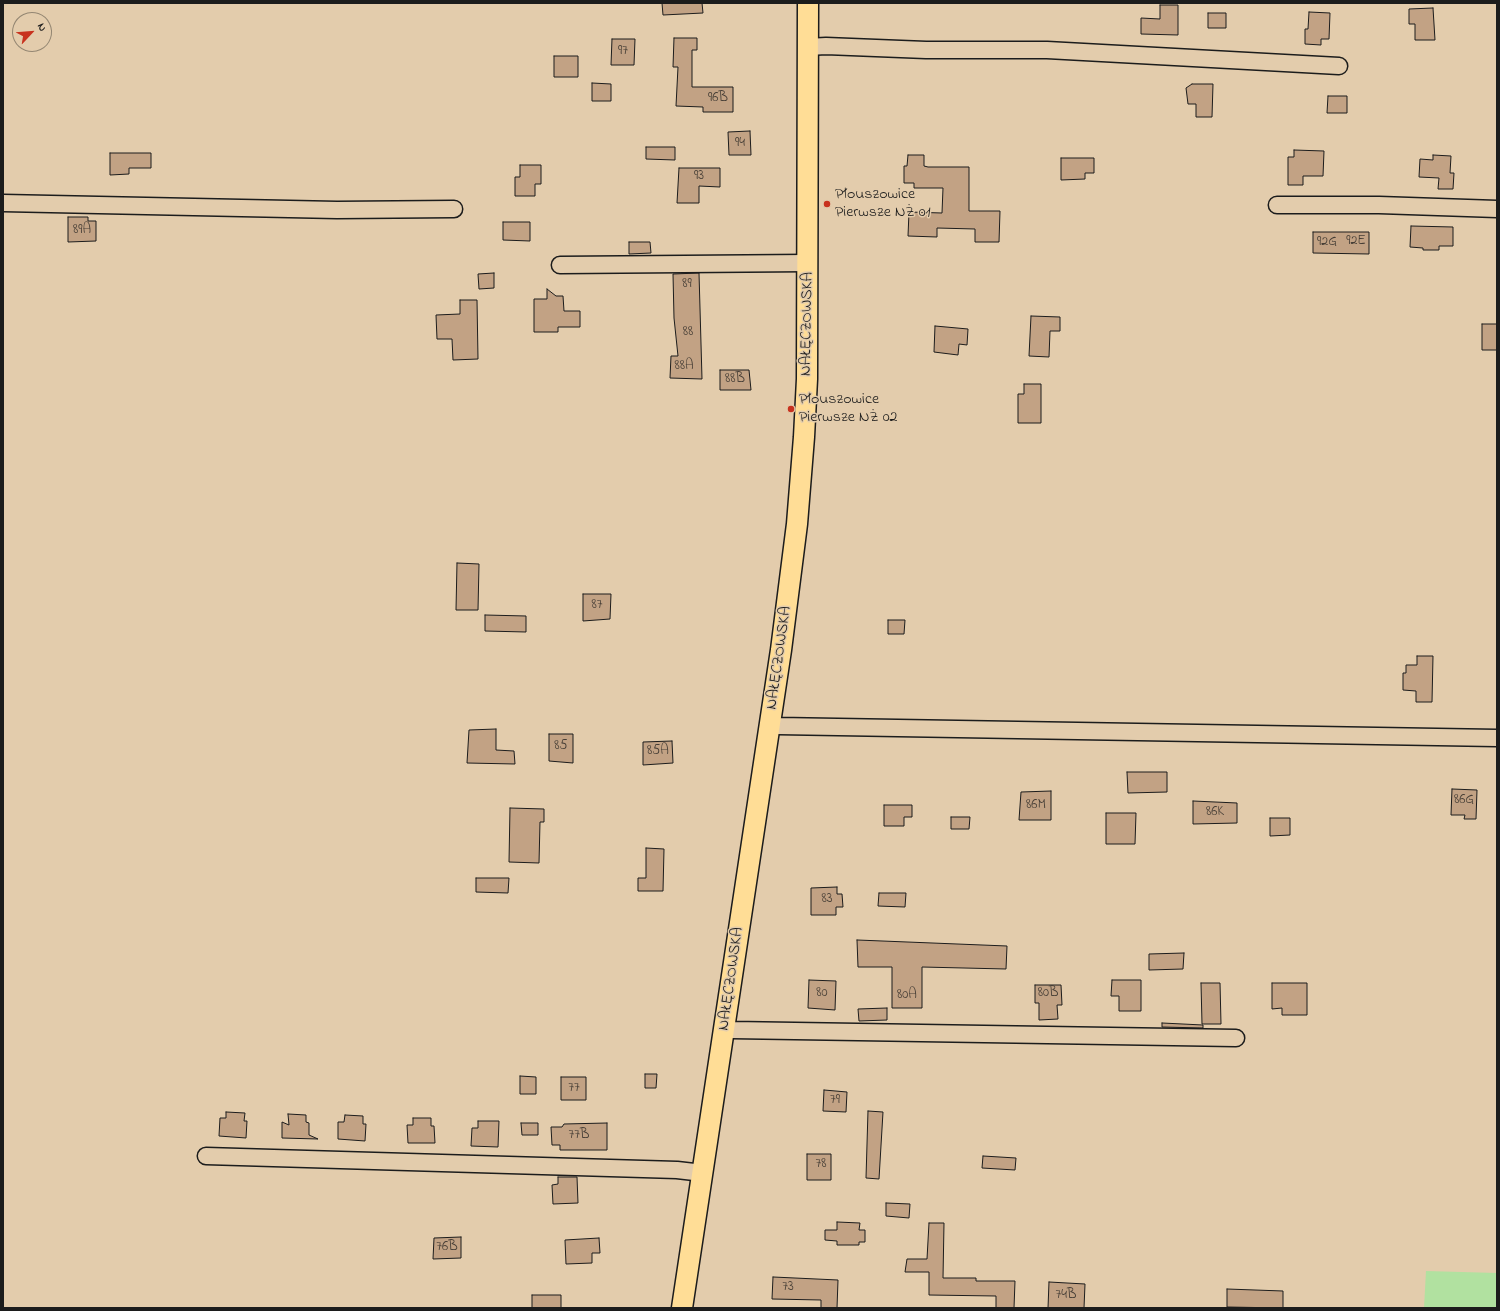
<!DOCTYPE html>
<html>
<head>
<meta charset="utf-8">
<style>
	body { margin:0 }
	#map { position:relative; width:1500px; height:1311px; overflow:hidden; background:#e3ccac; font-family:"Indie Flower",sans-serif }
	canvas { display:block }
	.frame { position:absolute; inset:0; border:4px solid #1c1c1c; pointer-events:none }
	.north { position:absolute; left:12px; top:12px; width:40px; height:40px; box-sizing:border-box; background:#e3ccac; border:1px solid #938672; border-radius:50%; rotate:64deg; font-size:11px; font-weight:700; line-height:16px; text-align:center; color:#1c1c1c }
	.north::after { content:''; display:block; margin:auto; width:14px; height:18px; background:#c8321e; clip-path:polygon(50% 0,100% 100%,50% 72%,0 100%) }
</style>
</head>
<body>
<div id="map">
<canvas width="1500" height="1311"></canvas>
<div class="frame"></div>
<div class="north">N</div>
</div>
<script>
const context = document.querySelector('canvas').getContext('2d');
context.lineJoin = 'round';
function fillPath(path, color) {
  context.fillStyle = color;
  context.fill(path, 'evenodd');
}
function toPath(rows) {
  const path = new Path2D();
  for (const r of rows) {
    path.moveTo(r[0], r[1]);
    for (let i = 2; i < r.length; i += 2) path.lineTo(r[i], r[i + 1]);
  }
  return path;
}
function strokePath(path, color, width, dash) {
  context.strokeStyle = color;
  context.lineWidth = width;
  context.lineCap = dash ? 'butt' : 'round';
  context.setLineDash(dash || []);
  context.stroke(path);
}
function drawText(font, color, halo, rows, align = 'center') {
  context.font = font + ' "Indie Flower",sans-serif';
  context.lineWidth = 3;
  context.setLineDash([]);
  context.textBaseline = 'middle';
  context.strokeStyle = halo;
  context.fillStyle = color;
  for (const [text, x, y, turn = 0] of rows) {
    context.save();
    context.translate(x, y);
    context.rotate((+turn || 0) * Math.PI / 180);
    context.textAlign = isNaN(turn) ? turn : align;
    if (halo) context.strokeText(text, 0, 0);
    context.fillText(text, 0, 0);
    context.restore();
  }
}
fillPath(toPath([
	[1426,1271,1497,1273,1497,1308,1424,1308]
]), '#b1e1a0');
const building = toPath([
	[662,3,702,3,703,13,663,15,662,3],
	[1160,5,1178,5,1178,35,1141,34,1141,18,1160,19,1160,5],
	[1433,8,1435,40,1415,40,1415,24,1409,24,1409,9,1433,8],
	[1309,12,1330,13,1329,39,1321,39,1321,45,1305,44,1305,29,1308,29,1309,12],
	[1208,13,1226,13,1226,28,1208,28,1208,13],
	[674,38,697,38,697,50,692,50,692,87,733,87,733,112,703,112,703,107,676,106,678,67,673,67,674,38],
	[612,39,635,39,634,65,611,65,612,39],
	[554,56,578,56,578,77,554,77,554,56],
	[592,83,611,84,611,101,592,101,592,83],
	[1192,84,1213,84,1212,117,1196,117,1196,104,1188,104,1186,88,1192,84],
	[1328,96,1347,96,1347,113,1327,113,1328,96],
	[750,131,751,155,729,155,728,132,750,131],
	[646,147,675,147,675,160,646,159,646,147],
	[1294,150,1324,151,1323,176,1303,176,1303,185,1288,185,1288,157,1294,157,1294,150],
	[110,153,151,153,151,168,129,168,129,174,110,175,110,153],
	[908,155,924,155,924,166,928,167,969,167,969,211,1000,211,999,242,975,242,975,229,937,228,937,237,908,236,909,212,942,213,943,188,914,188,914,183,904,183,904,166,907,166,908,155],
	[1433,155,1451,156,1450,173,1454,173,1453,189,1438,189,1439,178,1419,177,1420,159,1433,160,1433,155],
	[1061,158,1094,158,1094,173,1085,173,1085,179,1061,180,1061,158],
	[520,165,541,165,541,184,535,184,535,196,515,196,515,177,520,177,520,165],
	[679,168,720,168,720,187,699,186,699,203,677,203,679,168],
	[68,217,88,217,88,221,96,221,96,241,68,242,68,217],
	[503,222,530,222,530,241,503,240,503,222],
	[1411,226,1453,227,1453,246,1439,246,1439,250,1423,250,1423,248,1410,247,1411,226],
	[1313,232,1369,232,1369,254,1313,253,1313,232],
	[629,242,650,242,651,253,629,254,629,242],
	[494,273,494,288,479,289,478,274,494,273],
	[699,273,702,379,670,378,671,356,678,356,674,318,673,274,699,273],
	[547,289,556,296,563,296,564,311,580,311,580,327,558,327,558,332,534,332,534,299,547,299,547,289],
	[460,300,477,300,478,359,453,360,452,339,437,339,436,315,460,314,460,300],
	[1031,316,1060,317,1060,331,1050,331,1049,357,1029,356,1031,316],
	[1482,324,1497,324,1497,350,1482,350,1482,324],
	[935,326,968,329,967,345,959,344,958,355,934,352,935,326],
	[720,370,749,370,751,390,720,390,720,370],
	[1024,384,1041,384,1041,423,1018,423,1018,394,1024,394,1024,384],
	[457,563,479,564,478,610,456,610,457,563],
	[583,594,611,594,610,619,583,621,583,594],
	[485,615,526,616,526,632,485,631,485,615],
	[888,620,905,620,904,634,888,634,888,620],
	[1417,656,1433,656,1432,702,1416,702,1416,691,1403,690,1403,673,1406,673,1406,665,1417,665,1417,656],
	[496,729,496,750,514,751,515,764,467,763,469,730,496,729],
	[549,734,573,734,573,763,549,761,549,734],
	[672,741,673,763,643,765,643,742,672,741],
	[1127,772,1167,772,1167,792,1128,793,1127,772],
	[1452,789,1477,790,1476,819,1464,819,1465,815,1451,815,1452,789],
	[1051,791,1051,820,1019,820,1021,792,1051,791],
	[1193,801,1237,803,1237,823,1193,824,1193,801],
	[884,805,912,805,912,817,904,817,904,826,884,826,884,805],
	[510,808,544,809,544,822,540,822,539,863,509,862,510,808],
	[1106,813,1136,813,1135,844,1106,844,1106,813],
	[951,817,970,817,969,829,951,829,951,817],
	[1270,818,1290,818,1290,835,1270,836,1270,818],
	[646,848,664,849,663,891,638,891,638,878,646,878,646,848],
	[476,878,509,878,508,893,476,892,476,878],
	[837,887,837,894,842,894,843,907,836,907,836,915,811,915,811,888,837,887],
	[879,893,906,893,905,907,878,906,879,893],
	[857,940,1007,946,1006,969,922,967,922,1008,892,1008,892,967,858,967,857,940],
	[1184,953,1183,969,1149,970,1149,954,1184,953],
	[809,980,836,981,835,1010,808,1008,809,980],
	[1112,980,1141,980,1141,1011,1119,1011,1119,996,1111,996,1112,980],
	[1201,983,1220,983,1221,1024,1202,1024,1201,983],
	[1272,983,1307,983,1307,1015,1282,1015,1282,1008,1272,1009,1272,983],
	[1035,985,1061,985,1062,1005,1057,1005,1058,1019,1039,1020,1039,1003,1035,1003,1035,985],
	[887,1008,887,1020,859,1021,858,1009,887,1008],
	[1162,1023,1203,1025,1203,1028,1162,1027,1162,1023],
	[645,1074,657,1074,656,1088,645,1088,645,1074],
	[520,1076,536,1077,536,1094,520,1094,520,1076],
	[561,1077,586,1077,586,1100,561,1100,561,1077],
	[824,1090,847,1092,846,1112,823,1111,824,1090],
	[868,1111,883,1112,879,1179,866,1178,868,1111],
	[226,1112,245,1113,244,1121,247,1121,246,1138,219,1136,220,1118,226,1118,226,1112],
	[288,1114,306,1115,306,1122,309,1123,309,1135,318,1139,282,1138,282,1122,289,1125,288,1114],
	[345,1115,363,1116,363,1124,366,1124,365,1141,338,1139,338,1122,344,1122,345,1115],
	[413,1118,431,1118,431,1126,434,1126,435,1143,408,1143,407,1125,413,1125,413,1118],
	[478,1121,499,1121,498,1147,471,1146,472,1128,478,1128,478,1121],
	[521,1123,538,1123,538,1135,522,1135,521,1123],
	[607,1123,607,1150,560,1150,560,1145,552,1145,551,1127,562,1127,564,1124,607,1123],
	[807,1154,831,1154,831,1180,807,1180,807,1154],
	[983,1156,1016,1158,1015,1170,982,1168,983,1156],
	[558,1177,577,1177,578,1203,553,1204,552,1185,558,1184,558,1177],
	[886,1203,910,1204,909,1218,886,1216,886,1203],
	[837,1222,860,1223,859,1230,865,1230,865,1242,859,1242,859,1245,837,1245,837,1241,825,1240,825,1230,837,1230,837,1222],
	[929,1223,944,1223,943,1278,976,1278,976,1281,1015,1281,1014,1308,996,1308,996,1296,929,1295,929,1272,905,1272,907,1259,927,1259,929,1223],
	[461,1237,461,1258,433,1259,434,1238,461,1237],
	[599,1238,600,1253,592,1253,592,1263,566,1264,565,1240,599,1238],
	[773,1277,838,1280,837,1308,821,1308,821,1300,772,1299,773,1277],
	[1049,1282,1085,1284,1084,1308,1048,1308,1049,1282],
	[1227,1289,1283,1291,1283,1308,1227,1307,1227,1289],
	[532,1295,561,1295,561,1308,532,1308,532,1295]
]);
fillPath(building, '#c2a284');
strokePath(building, '#1c1c1c', 1);
const minor = toPath([
	[808,47,826,46,926,50,1047,50,1339,66],
	[3,203,337,210,454,209],
	[1277,205,1379,205,1497,209],
	[560,265,808,263],
	[770,724,778,726,1497,738],
	[724,1028,732,1030,1236,1038],
	[206,1156,677,1170,703,1173]
]);
const major = toPath([
	[682,1308,781,650,797,524,804,437,807,379,808,3]
]);
strokePath(minor, '#1c1c1c', 19);
strokePath(major, '#1c1c1c', 23);
strokePath(minor, '#e3ccac', 16);
strokePath(major, '#ffdd96', 20);
for (const [x, y, r, color] of [
	[827,204,4,"#c8321e"],
	[791,409,4,"#c8321e"]
]) {
  const dot = new Path2D();
  dot.arc(x, y, r, 0, 2 * Math.PI);
  context.fillStyle = color;
  context.fill(dot);
  strokePath(dot, '#e3ccac', 1.5);
}
drawText('14px', '#463e36', null, [
	["97",623,52],
	["96B",718,99],
	["94",740,144],
	["93",699,177],
	["89A",82,231],
	["92E",1356,242],
	["92G",1327,243],
	["89",687,285],
	["88",688,333],
	["88A",684,367],
	["88B",735,380],
	["87",597,606],
	["85",561,747],
	["85A",658,752],
	["86G",1464,801],
	["86M",1036,806],
	["86K",1215,813],
	["83",827,900],
	["80",822,994],
	["80B",1048,994],
	["80A",907,996],
	["77",574,1089],
	["79",835,1101],
	["77B",579,1136],
	["78",821,1165],
	["76B",447,1248],
	["73",788,1288],
	["74B",1066,1296]
]);
drawText('16px', '#1c1c1c', '#e3ccac', [
	["Płouszowice",835,195],
	["Pierwsze NŻ 01",835,213],
	["Płouszowice",799,400],
	["Pierwsze NŻ 02",799,418]
], 'left');
drawText('16px', '#1c1c1c', '#e3ccac', [
	["NAŁĘCZOWSKA",808,324,-89],
	["NAŁĘCZOWSKA",780,658,-82],
	["NAŁĘCZOWSKA",732,979,-82]
]);
</script>
</body>
</html>
